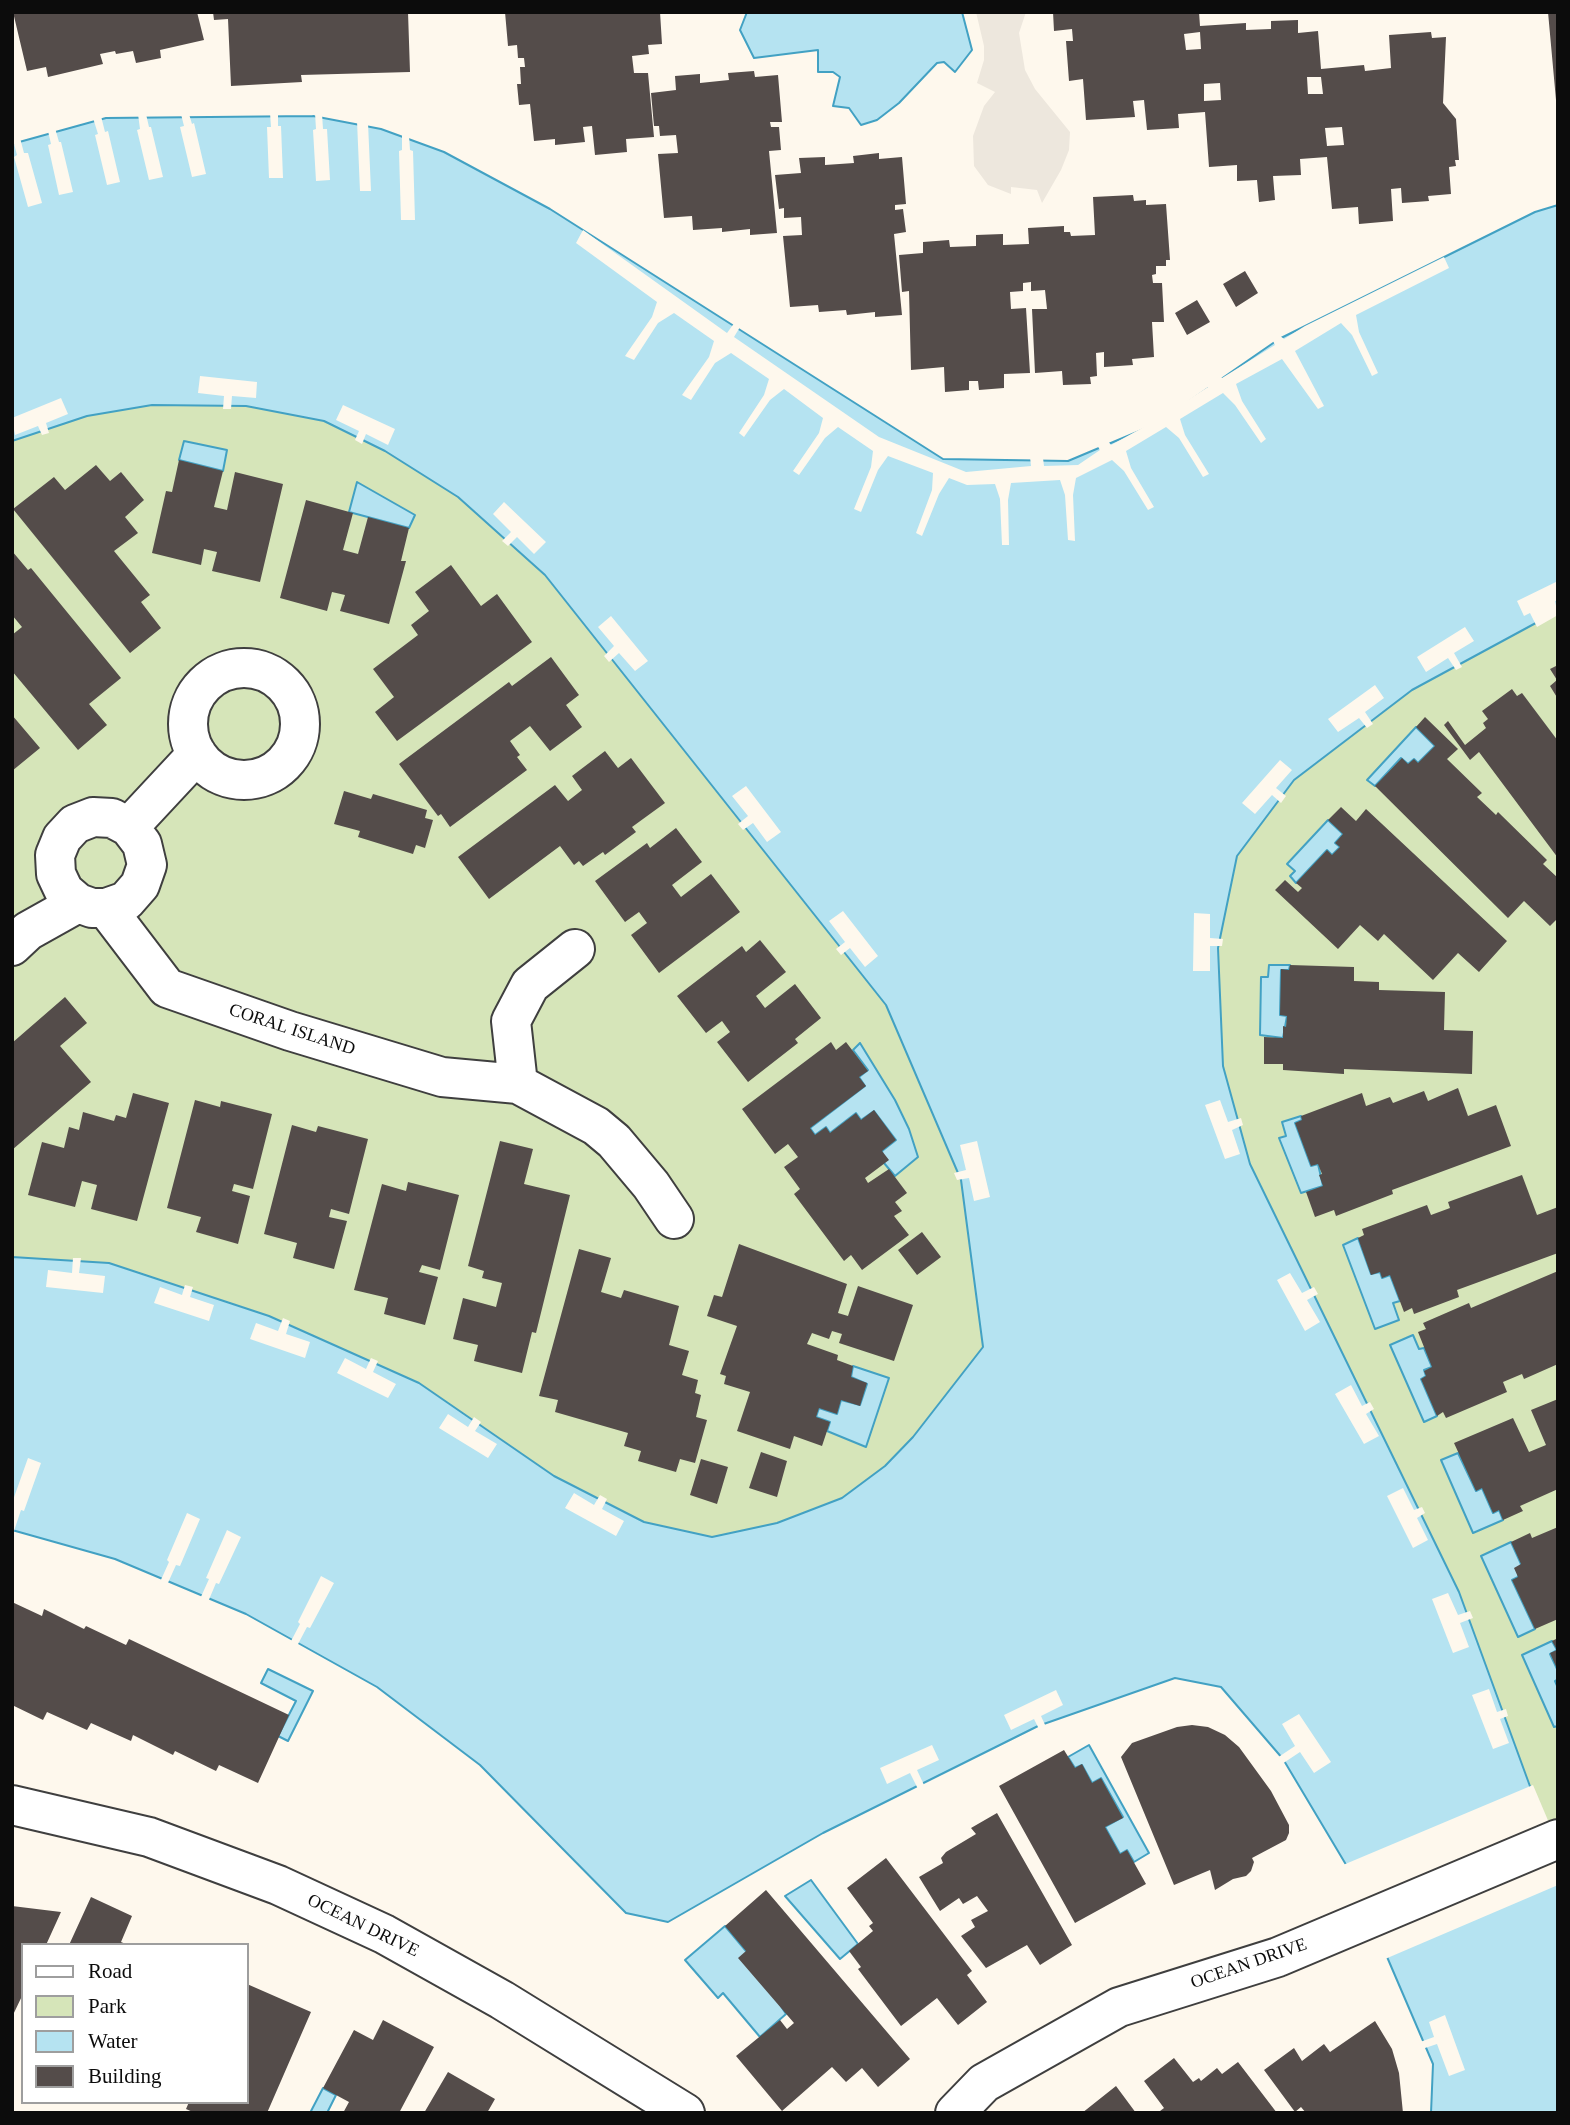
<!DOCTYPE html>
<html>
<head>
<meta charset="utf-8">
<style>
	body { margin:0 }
	#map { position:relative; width:1570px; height:2125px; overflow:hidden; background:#fef8ed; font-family:"Times New Roman",serif }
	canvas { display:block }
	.frame { position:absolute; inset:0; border:14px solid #0c0c0c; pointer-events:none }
	.legend { position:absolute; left:21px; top:1943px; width:228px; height:161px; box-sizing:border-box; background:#fff; border:2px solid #9e9e9e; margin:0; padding:9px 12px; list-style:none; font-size:21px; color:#0c0c0c }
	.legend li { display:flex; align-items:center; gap:14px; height:35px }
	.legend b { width:35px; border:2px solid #9e9e9e }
</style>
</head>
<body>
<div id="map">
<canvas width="1570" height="2125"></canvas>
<div class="frame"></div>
<ul class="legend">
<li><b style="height:9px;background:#fff"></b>Road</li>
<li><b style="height:19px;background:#d6e5b9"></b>Park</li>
<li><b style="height:19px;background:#b5e3f1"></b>Water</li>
<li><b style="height:19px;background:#544c4a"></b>Building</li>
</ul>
</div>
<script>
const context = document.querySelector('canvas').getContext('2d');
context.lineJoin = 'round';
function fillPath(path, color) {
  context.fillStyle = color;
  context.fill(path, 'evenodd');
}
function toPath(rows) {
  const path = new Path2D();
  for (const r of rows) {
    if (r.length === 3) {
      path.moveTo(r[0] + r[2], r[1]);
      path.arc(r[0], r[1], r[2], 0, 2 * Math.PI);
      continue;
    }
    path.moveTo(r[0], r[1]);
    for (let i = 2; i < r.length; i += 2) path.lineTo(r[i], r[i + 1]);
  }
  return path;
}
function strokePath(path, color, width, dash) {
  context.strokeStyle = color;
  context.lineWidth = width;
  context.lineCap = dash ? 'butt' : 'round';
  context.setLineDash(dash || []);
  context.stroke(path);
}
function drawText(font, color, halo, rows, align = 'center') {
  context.font = font + ' "Times New Roman",serif';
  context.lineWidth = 7;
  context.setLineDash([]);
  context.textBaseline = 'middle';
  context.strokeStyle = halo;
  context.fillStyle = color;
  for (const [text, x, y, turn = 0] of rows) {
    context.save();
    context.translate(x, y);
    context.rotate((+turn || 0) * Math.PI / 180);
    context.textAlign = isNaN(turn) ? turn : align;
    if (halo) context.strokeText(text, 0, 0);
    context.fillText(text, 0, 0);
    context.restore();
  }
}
fillPath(toPath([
	[152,405,246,406,324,421,385,451,458,497,545,575,886,1005,961,1180,983,1347,913,1437,885,1466,842,1498,777,1523,712,1537,644,1522,554,1476,419,1383,269,1316,109,1263,12,1257,12,441,87,416],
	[1558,611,1558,1854,1531,1789,1459,1592,1250,1164,1223,1066,1218,948,1236,856,1294,780,1412,690]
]), '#d6e5b9');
fillPath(toPath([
	[976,12,1026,12,1019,33,1025,70,1035,89,1070,132,1069,150,1061,170,1042,203,1037,190,1011,187,1011,194,988,185,974,166,973,136,984,106,995,92,977,83,984,60,984,46]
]), '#ede7dd');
const water = toPath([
	[747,12,962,12,972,50,955,72,944,62,937,63,899,103,877,120,861,125,849,108,833,106,840,77,833,72,818,72,818,50,754,58,740,30,747,12],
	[313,116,381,129,444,152,550,209,943,459,1068,461,1156,424,1279,339,1535,212,1558,205,1558,611,1412,690,1294,780,1237,856,1218,948,1223,1066,1250,1164,1459,1592,1531,1789,1558,1854,1558,2113,1431,2113,1433,2064,1351,1873,1283,1759,1221,1687,1175,1678,1038,1726,823,1833,668,1922,626,1913,480,1765,377,1687,246,1614,115,1559,12,1530,12,1257,109,1263,269,1316,419,1383,554,1476,644,1522,712,1537,777,1523,842,1498,885,1466,913,1437,983,1347,961,1180,886,1005,545,575,458,497,385,451,324,421,246,406,152,405,87,416,12,441,12,144,106,118,313,116],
	[184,441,227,450,223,471,179,460,184,441],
	[357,482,415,515,409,528,349,512,357,482],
	[1416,727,1435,746,1418,763,1414,759,1408,764,1401,758,1375,786,1367,780,1416,727],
	[1328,820,1343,834,1335,843,1340,847,1332,855,1327,850,1296,883,1290,876,1295,871,1287,864,1328,820],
	[1269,965,1290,965,1289,970,1281,970,1280,1015,1287,1016,1283,1038,1260,1035,1261,977,1268,977,1269,965],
	[860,1043,895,1100,909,1129,918,1157,895,1176,884,1163,882,1151,896,1140,874,1111,861,1120,856,1113,830,1133,826,1127,815,1135,810,1128,865,1086,859,1077,868,1070,853,1050,860,1043],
	[1301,1116,1302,1120,1295,1123,1311,1166,1318,1164,1323,1186,1301,1193,1279,1138,1286,1136,1282,1122,1301,1116],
	[1358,1238,1371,1274,1380,1272,1382,1278,1390,1275,1400,1301,1393,1303,1399,1320,1375,1329,1343,1245,1358,1238],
	[1413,1335,1419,1349,1424,1348,1432,1367,1424,1370,1426,1376,1421,1379,1437,1416,1424,1422,1390,1345,1413,1335],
	[853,1366,889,1378,866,1447,827,1431,830,1422,816,1417,819,1408,837,1414,841,1400,860,1405,867,1384,851,1377,853,1366],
	[1458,1453,1476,1491,1482,1488,1493,1513,1499,1510,1503,1520,1473,1533,1441,1460,1458,1453],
	[1511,1542,1521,1564,1518,1577,1512,1580,1535,1629,1518,1637,1481,1556,1511,1542],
	[1552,1641,1557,1650,1550,1654,1558,1671,1558,1679,1555,1681,1558,1688,1558,1726,1554,1727,1522,1655,1552,1641],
	[268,1669,313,1691,288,1741,278,1736,296,1701,261,1683,268,1669],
	[1089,1745,1149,1853,1134,1862,1127,1850,1120,1854,1105,1827,1123,1817,1101,1778,1092,1783,1082,1765,1075,1768,1068,1757,1089,1745],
	[811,1880,858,1944,840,1959,785,1896,811,1880],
	[725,1926,746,1951,786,2014,760,2037,723,1993,718,1998,685,1960,725,1926],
	[323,2088,336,2095,327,2113,310,2113,323,2088]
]);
fillPath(water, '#b5e3f1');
strokePath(water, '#42a1c3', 2);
fillPath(toPath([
	[270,113,278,113,278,126,281,126,283,178,269,178,267,127,271,127],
	[315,113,322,114,323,129,327,129,330,180,316,181,313,130,316,129],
	[138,114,146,114,149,127,151,127,163,177,149,180,137,130,140,129],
	[181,114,189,114,192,124,194,123,206,174,192,177,180,127,184,126],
	[101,116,105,132,108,131,120,182,107,185,95,135,98,134,93,118],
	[357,121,368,123,371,191,360,191],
	[55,128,59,142,61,142,73,192,59,195,48,145,51,144,48,131],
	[402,133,409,136,410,150,413,151,415,220,401,220,399,151,402,150],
	[20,138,24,153,28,153,42,203,28,207,14,157,17,155,13,140],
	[583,230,727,333,735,322,740,327,734,337,879,437,966,472,1031,466,1030,457,1043,458,1044,466,1078,465,1100,450,1097,445,1108,441,1111,445,1155,421,1208,387,1207,385,1220,376,1222,378,1275,345,1272,339,1277,336,1279,335,1284,339,1305,326,1444,257,1449,268,1356,315,1359,332,1378,373,1372,376,1352,335,1341,323,1295,351,1324,406,1318,409,1282,359,1236,384,1242,401,1266,439,1261,443,1235,405,1223,393,1180,419,1185,435,1209,474,1203,477,1179,438,1166,427,1126,451,1131,468,1154,507,1148,510,1124,471,1112,460,1076,478,1073,495,1075,541,1068,540,1065,495,1060,480,1011,483,1008,500,1009,545,1002,545,1000,499,995,484,967,485,949,478,939,494,922,536,916,533,932,490,933,473,888,456,878,470,861,512,854,509,871,467,873,451,838,427,825,438,799,475,793,471,819,433,823,418,784,389,770,400,744,437,739,433,764,395,769,379,731,353,715,363,691,400,682,395,709,357,714,341,674,313,658,323,634,360,625,356,652,317,657,302,576,243],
	[200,376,257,382,256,398,232,396,231,409,223,409,224,396,198,393],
	[61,398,68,414,46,423,49,433,42,435,38,426,15,435,12,418],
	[343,405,395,429,388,445,366,434,362,444,355,440,359,431,336,420],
	[504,502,546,542,534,554,517,537,508,546,502,541,511,532,493,514],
	[1558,581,1558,600,1555,601,1558,615,1537,627,1530,613,1524,616,1517,601],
	[611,616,648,661,635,671,619,653,609,662,604,656,614,646,598,627],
	[1465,627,1474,641,1454,653,1462,667,1456,670,1448,658,1426,672,1417,657],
	[1375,685,1384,698,1365,712,1373,724,1367,728,1359,718,1338,732,1328,719],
	[1280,760,1292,770,1276,788,1286,796,1281,803,1272,795,1255,814,1242,803],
	[746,786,781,832,767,842,753,823,743,830,738,824,748,816,732,796],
	[843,911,878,956,865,967,850,948,841,955,836,949,845,942,829,921],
	[1194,913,1210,914,1210,938,1223,939,1222,946,1210,946,1210,971,1193,971],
	[1220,1100,1228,1122,1241,1118,1243,1125,1232,1130,1240,1154,1225,1159,1205,1105],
	[977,1141,990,1197,974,1201,969,1178,957,1180,954,1173,966,1170,960,1145],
	[73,1258,81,1258,79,1273,105,1276,103,1293,46,1287,48,1270,72,1273],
	[1290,1273,1302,1293,1314,1287,1318,1294,1307,1300,1320,1322,1305,1331,1277,1280],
	[185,1285,193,1287,190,1297,214,1305,209,1321,154,1303,160,1287,182,1295],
	[283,1318,290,1321,286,1334,310,1342,305,1358,250,1339,256,1323,278,1331],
	[345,1358,366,1369,371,1358,378,1361,373,1372,396,1384,388,1398,337,1373],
	[1351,1385,1362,1406,1370,1402,1374,1409,1366,1414,1379,1436,1364,1444,1335,1394],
	[448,1414,468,1427,474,1417,481,1422,475,1431,497,1444,488,1458,439,1428],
	[28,1458,41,1463,24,1511,21,1510,13,1534,12,1503],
	[1403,1488,1414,1510,1422,1507,1425,1513,1417,1518,1428,1540,1413,1548,1387,1496],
	[574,1493,594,1505,600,1495,607,1499,602,1509,624,1521,616,1536,565,1508],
	[187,1513,200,1519,180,1566,176,1565,167,1585,160,1582,169,1562,167,1560],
	[227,1530,241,1537,219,1584,216,1583,208,1602,200,1599,209,1579,206,1578],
	[321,1576,334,1583,310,1628,307,1627,297,1646,290,1643,300,1624,298,1622],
	[1448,1593,1458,1615,1470,1611,1473,1618,1460,1623,1469,1647,1453,1653,1432,1599],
	[1489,1689,1497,1712,1506,1709,1508,1716,1500,1719,1509,1743,1493,1749,1472,1695],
	[1056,1690,1063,1705,1041,1716,1046,1727,1039,1729,1034,1719,1011,1730,1004,1715],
	[1299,1714,1331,1762,1314,1773,1300,1752,1282,1764,1277,1758,1295,1746,1282,1724],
	[932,1745,939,1760,917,1770,924,1785,918,1789,910,1773,887,1784,880,1768],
	[1533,1785,1558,1844,1558,1885,1385,1959,1343,1865],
	[1445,2015,1465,2070,1449,2076,1437,2044,1422,2049,1420,2042,1434,2037,1429,2022]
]), '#fef8ed');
fillPath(toPath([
	[13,12,197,12,204,40,160,50,161,58,136,63,133,51,116,54,115,51,100,54,103,64,48,77,46,67,27,71],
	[213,12,408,12,410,72,301,75,302,82,231,86,228,19,214,20],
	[505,12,660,12,662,44,648,45,649,54,632,56,634,73,648,73,654,137,626,139,627,152,595,155,592,126,583,127,585,142,555,145,555,139,534,141,530,104,519,105,517,84,521,84,520,67,525,67,524,58,518,58,517,45,508,46],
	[1053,12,1199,12,1200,26,1246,23,1246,30,1271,29,1271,21,1298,20,1298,33,1318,31,1321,69,1364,65,1365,71,1391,68,1389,35,1431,32,1432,38,1446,37,1443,103,1456,119,1459,160,1455,160,1456,166,1449,167,1451,194,1428,196,1429,201,1402,203,1401,188,1391,189,1393,221,1359,224,1358,207,1332,209,1327,157,1300,159,1301,175,1273,176,1275,200,1259,202,1257,180,1237,181,1237,165,1209,167,1205,112,1178,114,1179,128,1147,130,1144,100,1133,101,1135,117,1086,120,1083,79,1069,81,1066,41,1073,41,1072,29,1054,31],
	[1200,32,1201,49,1186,50,1184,34],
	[1307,77,1321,77,1323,94,1308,94],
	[1220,83,1221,100,1204,101,1204,84],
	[1342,127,1344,145,1327,146,1325,128],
	[1548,12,1558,12,1558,100,1556,100],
	[754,71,755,77,778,75,782,122,770,122,771,127,779,127,781,150,769,151,777,233,750,235,750,229,722,232,722,228,693,230,692,216,664,218,658,154,678,153,676,135,660,136,659,126,654,126,651,93,676,90,675,76,700,74,700,83,729,80,728,73],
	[879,153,879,159,902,157,906,204,895,205,895,210,903,209,906,232,894,234,902,315,875,317,875,312,847,315,846,310,819,312,818,305,790,307,783,236,802,235,801,217,784,218,784,208,779,209,775,175,801,173,799,158,825,157,825,165,854,163,853,156],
	[1133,195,1134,201,1146,200,1146,205,1166,204,1170,260,1166,260,1166,266,1156,266,1156,274,1152,275,1153,283,1162,283,1164,322,1152,322,1154,357,1132,359,1133,365,1104,367,1104,352,1096,353,1097,376,1090,377,1091,384,1063,385,1062,371,1035,373,1032,309,1047,309,1045,290,1031,291,1031,282,1023,283,1023,291,1010,292,1011,309,1026,308,1030,373,1004,374,1004,388,979,390,978,381,969,381,969,390,945,392,944,367,911,370,909,291,902,292,899,255,923,253,923,242,949,240,950,247,976,246,976,235,1003,234,1003,245,1029,244,1028,228,1064,226,1064,232,1070,232,1071,236,1095,235,1093,197],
	[1245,271,1258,293,1236,307,1223,284],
	[1197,300,1210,322,1187,335,1175,313],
	[179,460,223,471,214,507,227,510,235,472,283,484,260,582,212,571,217,552,204,549,201,565,152,553,166,491,172,492],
	[96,465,110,481,121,472,144,500,125,517,138,533,114,551,150,595,141,602,161,628,130,653,13,509,54,477,65,490],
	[306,500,353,513,343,550,358,554,368,517,409,528,401,561,406,561,389,624,340,611,345,595,332,592,327,611,280,598],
	[12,551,28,570,31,568,121,678,89,704,107,725,78,750,12,671,12,635,22,627,12,615],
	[451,565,481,606,497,594,532,642,397,741,375,712,394,697,373,669,418,635,411,625,429,611,415,592],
	[551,657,579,695,566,705,582,727,550,751,530,726,510,741,520,755,517,757,527,770,450,827,441,814,438,816,399,764,509,682,512,686],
	[1558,665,1558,699,1550,686,1557,680,1550,669],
	[1512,689,1517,696,1522,693,1558,741,1558,858,1479,752,1470,760,1444,725,1448,721,1465,745,1486,728,1483,723,1488,719,1482,711],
	[12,715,40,748,12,771],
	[1425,717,1458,749,1447,759,1482,793,1477,797,1496,815,1498,812,1547,860,1543,864,1558,878,1558,918,1550,926,1524,901,1508,918,1375,786,1402,758,1408,764,1414,759,1418,763,1435,746,1416,727],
	[605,751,618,768,631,758,665,803,632,827,636,832,605,855,603,852,583,866,579,861,574,865,560,846,489,899,458,857,555,785,568,801,582,790,572,776],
	[344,791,371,799,373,794,427,810,425,818,433,820,425,848,416,845,413,854,358,837,360,831,334,824],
	[1341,807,1356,821,1366,809,1507,941,1479,972,1458,953,1433,980,1384,934,1378,941,1360,925,1338,949,1275,890,1285,880,1298,892,1302,888,1296,883,1327,850,1332,855,1340,847,1335,843,1343,834,1328,820],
	[676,828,702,862,672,885,681,897,711,874,740,912,659,973,631,935,647,923,639,912,625,922,595,881,647,843,650,848],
	[760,940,786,972,756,996,765,1008,795,984,821,1018,795,1039,798,1043,748,1082,717,1042,730,1032,722,1021,706,1033,677,996,742,946,746,952],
	[1290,965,1354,967,1354,981,1379,982,1379,990,1445,992,1444,1030,1473,1031,1472,1074,1344,1069,1344,1074,1283,1070,1283,1064,1264,1064,1264,1037,1283,1038,1283,1026,1286,1027,1287,1016,1280,1015,1281,969,1289,970],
	[65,997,87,1023,60,1046,91,1082,12,1150,12,1043],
	[831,1042,836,1050,846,1042,868,1071,859,1077,866,1086,810,1128,815,1135,826,1127,830,1133,856,1113,861,1120,874,1110,896,1140,882,1151,889,1160,865,1178,868,1183,889,1169,907,1193,895,1202,902,1211,894,1216,909,1235,862,1270,851,1255,844,1261,794,1194,800,1189,784,1167,798,1157,788,1144,775,1154,742,1109],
	[1458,1088,1468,1116,1496,1105,1511,1146,1392,1190,1393,1194,1336,1216,1334,1210,1315,1217,1306,1192,1323,1186,1319,1175,1322,1174,1318,1164,1311,1166,1295,1123,1302,1120,1301,1116,1362,1093,1366,1106,1390,1097,1393,1103,1424,1091,1428,1101],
	[133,1093,169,1103,137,1221,91,1209,97,1185,82,1181,75,1207,28,1195,42,1142,64,1148,69,1127,79,1130,83,1112,114,1121,116,1115,126,1118],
	[195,1100,220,1107,221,1101,272,1114,253,1189,234,1184,232,1191,250,1196,238,1244,196,1232,201,1217,167,1208],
	[292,1125,316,1132,318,1126,368,1139,349,1214,331,1209,329,1217,347,1221,334,1269,293,1258,297,1243,264,1234],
	[500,1141,533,1149,524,1184,570,1195,536,1333,532,1332,522,1373,474,1361,478,1345,453,1339,463,1298,496,1307,502,1283,482,1278,484,1271,468,1266],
	[1522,1175,1537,1215,1558,1207,1558,1253,1457,1290,1459,1297,1414,1314,1412,1308,1404,1312,1390,1275,1382,1278,1380,1272,1371,1275,1358,1238,1364,1235,1362,1229,1427,1205,1431,1215,1450,1208,1448,1202],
	[408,1182,459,1195,440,1270,422,1265,419,1272,438,1277,425,1325,384,1314,388,1298,354,1290,382,1184,406,1191],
	[922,1232,941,1257,917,1275,898,1250],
	[739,1244,847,1284,838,1313,848,1316,858,1286,913,1305,894,1361,839,1343,842,1334,832,1331,829,1339,812,1333,807,1344,838,1355,837,1360,853,1366,851,1377,867,1383,860,1406,841,1400,837,1414,819,1408,816,1417,830,1422,822,1446,794,1436,790,1449,737,1431,750,1392,724,1384,726,1376,720,1374,737,1326,707,1316,714,1295,722,1297],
	[579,1249,611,1258,601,1292,621,1298,624,1290,679,1306,669,1345,689,1351,682,1375,698,1380,695,1393,701,1395,696,1417,707,1420,695,1463,680,1459,676,1472,638,1461,641,1451,624,1446,628,1433,555,1412,558,1400,539,1396],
	[1558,1271,1558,1364,1524,1379,1522,1374,1503,1382,1507,1392,1446,1418,1443,1412,1437,1416,1421,1379,1426,1376,1424,1371,1432,1367,1418,1332,1426,1329,1423,1323,1469,1303,1471,1308],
	[1558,1399,1558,1489,1520,1506,1523,1511,1503,1520,1499,1510,1493,1513,1482,1488,1476,1491,1454,1443,1513,1418,1529,1452,1546,1445,1531,1410],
	[761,1452,787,1461,777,1497,749,1488],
	[701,1459,728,1467,717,1504,690,1495],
	[1558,1527,1558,1619,1535,1629,1512,1580,1518,1577,1514,1568,1521,1564,1511,1542,1530,1533,1532,1538],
	[12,1602,42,1616,44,1609,84,1629,86,1626,126,1645,129,1639,289,1715,258,1783,219,1765,216,1771,175,1751,173,1755,133,1735,131,1741,91,1723,87,1730,47,1712,43,1720,12,1705],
	[1558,1638,1558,1671,1550,1653,1557,1650,1552,1641],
	[1192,1725,1208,1727,1225,1735,1239,1747,1271,1791,1289,1825,1289,1833,1286,1840,1252,1858,1254,1862,1251,1871,1246,1876,1233,1879,1215,1890,1210,1870,1174,1885,1121,1757,1132,1743,1177,1727],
	[1064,1750,1075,1768,1082,1764,1092,1783,1101,1778,1123,1818,1105,1827,1120,1854,1127,1850,1146,1884,1075,1923,999,1786],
	[997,1813,1072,1945,1040,1965,1027,1945,986,1968,961,1936,975,1927,971,1920,988,1911,977,1896,963,1904,959,1898,940,1911,919,1877,943,1863,941,1858,946,1852,976,1834,971,1828],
	[886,1858,972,1971,967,1975,987,2002,958,2025,937,1998,901,2026,858,1969,861,1967,849,1951,873,1931,869,1926,873,1923,847,1888],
	[766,1890,910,2059,878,2087,862,2068,846,2082,832,2067,782,2111,736,2056,780,2020,787,2029,794,2023,738,1958,746,1951,725,1926],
	[91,1897,132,1916,121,1942,128,1945,69,1945],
	[12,1906,61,1912,46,1945,23,1945,23,1994,12,2017],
	[247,1984,311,2012,267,2113,255,2111,254,2113,195,2113,186,2109,189,2102,247,2102],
	[383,2020,434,2047,399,2113,343,2113,349,2102,323,2088,354,2030,373,2040],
	[1375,2021,1392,2049,1399,2073,1403,2113,1306,2113,1301,2107,1295,2112,1264,2070,1294,2048,1302,2061,1324,2044,1330,2052],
	[1174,2058,1193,2082,1199,2078,1201,2081,1217,2068,1222,2074,1238,2062,1277,2113,1162,2113,1160,2111,1164,2108,1144,2081],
	[448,2072,495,2099,487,2113,424,2113],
	[1116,2086,1136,2113,1082,2113]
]), '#544c4a');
const minor = toPath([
	[244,724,56],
	[129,827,197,754],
	[106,908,167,988,290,1031,442,1077,518,1084,596,1126,614,1141,651,1185,674,1219],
	[12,946,28,931,78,903,92,908,106,908,126,901,140,885,147,865,142,844,129,827,112,818,93,817,75,824,62,838,55,855,56,874,64,891,78,903],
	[518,1084,511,1021,530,985,575,949],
	[12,1805,149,1837,278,1885,384,1934,502,2000,685,2113],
	[955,2113,984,2083,1119,2007,1278,1957,1558,1839]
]);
strokePath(minor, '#3f3f3f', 42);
strokePath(minor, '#fff', 38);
drawText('18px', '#0c0c0c', '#fff', [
	["CORAL ISLAND",292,1030,18],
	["OCEAN DRIVE",363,1926,26],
	["OCEAN DRIVE",1249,1964,-19]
]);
</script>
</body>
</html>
